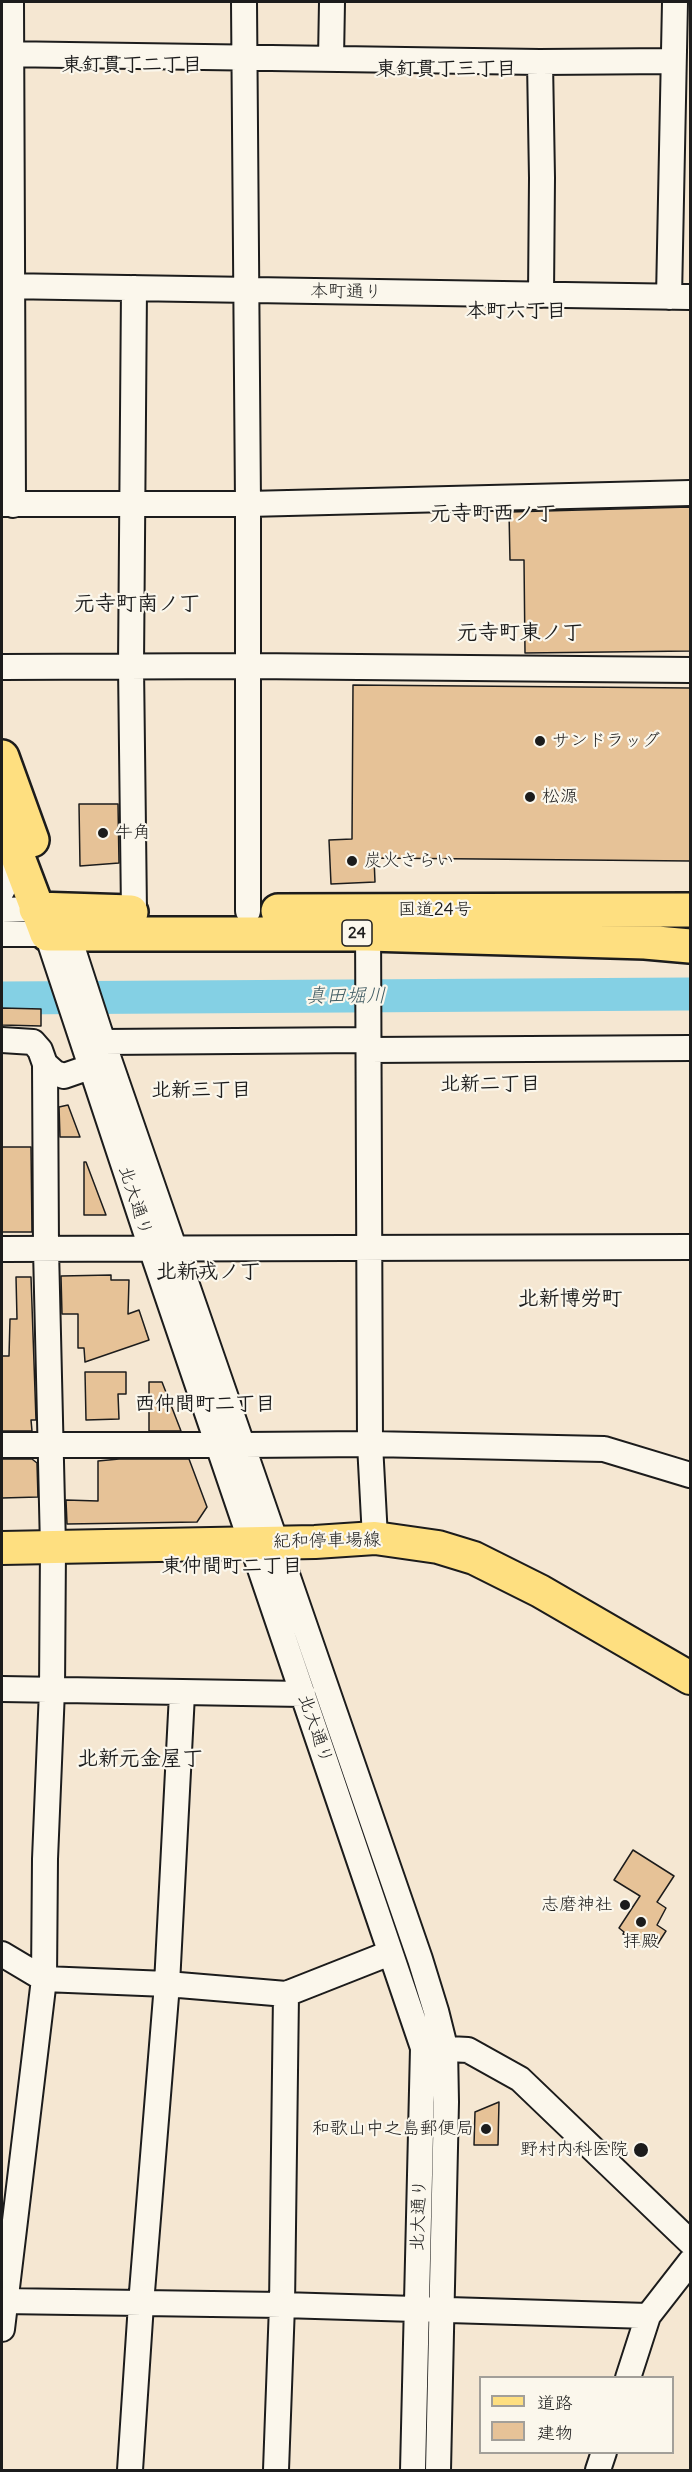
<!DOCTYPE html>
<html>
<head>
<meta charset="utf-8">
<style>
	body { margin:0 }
	#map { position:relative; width:692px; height:2472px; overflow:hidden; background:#f5e7d2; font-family:Delius,"Klee One",sans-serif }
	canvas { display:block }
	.frame { position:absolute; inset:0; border:3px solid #1c1c1c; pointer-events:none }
	.legend { position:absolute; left:479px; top:2376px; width:195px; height:78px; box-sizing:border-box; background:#fbf7ec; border:2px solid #a29f99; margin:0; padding:8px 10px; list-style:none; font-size:18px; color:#1c1c1c }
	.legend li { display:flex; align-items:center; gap:12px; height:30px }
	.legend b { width:30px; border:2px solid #a29f99 }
</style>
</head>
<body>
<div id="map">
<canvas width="692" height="2472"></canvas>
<div class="frame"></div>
<ul class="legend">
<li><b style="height:8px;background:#fedf80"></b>道路</li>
<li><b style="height:16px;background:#e6c297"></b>建物</li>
</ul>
</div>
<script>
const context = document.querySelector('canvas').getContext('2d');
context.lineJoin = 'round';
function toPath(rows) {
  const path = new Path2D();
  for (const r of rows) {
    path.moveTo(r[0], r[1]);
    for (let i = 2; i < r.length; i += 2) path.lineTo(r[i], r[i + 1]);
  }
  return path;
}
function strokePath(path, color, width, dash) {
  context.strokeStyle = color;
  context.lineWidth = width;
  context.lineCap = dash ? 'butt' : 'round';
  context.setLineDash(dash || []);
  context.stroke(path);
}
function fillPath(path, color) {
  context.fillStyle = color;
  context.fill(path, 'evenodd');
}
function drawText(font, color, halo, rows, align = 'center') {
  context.font = font + ' Delius,"Klee One",sans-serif';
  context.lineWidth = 4.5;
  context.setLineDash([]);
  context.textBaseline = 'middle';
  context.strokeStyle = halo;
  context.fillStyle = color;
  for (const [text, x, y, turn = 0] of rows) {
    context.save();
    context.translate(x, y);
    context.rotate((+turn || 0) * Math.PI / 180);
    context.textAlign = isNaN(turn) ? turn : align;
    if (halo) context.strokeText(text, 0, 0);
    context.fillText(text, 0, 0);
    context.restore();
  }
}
strokePath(toPath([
	[2,998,690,994]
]), '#84d0e4', 33);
const building = toPath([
	[690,507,690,651,525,653,524,560,510,560,509,512,690,507],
	[353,685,690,688,690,861,374,858,375,882,331,884,329,840,352,839,353,685],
	[79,804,118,804,119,863,80,866,79,804],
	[2,1008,41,1009,41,1026,2,1025,2,1008],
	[68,1105,80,1137,60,1137,59,1107,68,1105],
	[2,1147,31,1147,32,1232,2,1232,2,1147],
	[84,1162,86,1162,106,1215,84,1215,84,1162],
	[111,1275,111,1280,129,1280,128,1314,139,1310,149,1340,85,1362,84,1348,78,1348,78,1314,62,1314,61,1276,111,1275],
	[16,1277,31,1277,36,1420,31,1420,32,1431,2,1431,2,1356,9,1356,10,1319,17,1319,16,1277],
	[85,1372,126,1372,126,1394,118,1394,119,1419,86,1420,85,1372],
	[149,1382,162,1382,181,1431,149,1431,149,1382],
	[2,1459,32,1459,37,1463,38,1497,2,1498,2,1459],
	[119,1459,189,1459,207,1507,197,1522,67,1524,66,1500,98,1501,98,1461,119,1459],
	[633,1850,674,1876,657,1902,666,1908,657,1925,666,1931,657,1945,649,1939,644,1947,623,1934,624,1932,619,1928,640,1896,614,1880,633,1850],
	[499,2102,498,2145,474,2145,475,2112,499,2102]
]);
fillPath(building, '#e6c297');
strokePath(building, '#1c1c1c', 1.5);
const minor = toPath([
	[11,2,13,505],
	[244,2,248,504,248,911],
	[2,54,540,62,673,61],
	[331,59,332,2],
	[540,62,542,178,541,295],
	[2,286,690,297],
	[134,288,131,666,134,912],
	[669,297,675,2],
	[2,504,248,504,690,493],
	[2,667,249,666,690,670],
	[2,891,10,875,12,848],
	[2,910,36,909],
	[368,920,370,1444,375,1538],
	[2,934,47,934,151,1248,423,2048,413,2470],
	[68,934,103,1042,420,1959,436,2011,445,2047,446,2102,438,2470],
	[2,1040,33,1042,40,1050,45,1064,55,1073,64,1076,90,1067],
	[103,1042,368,1040],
	[369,1050,690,1048],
	[2,1249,690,1247],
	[2,1445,219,1445],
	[243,1445,370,1444,604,1449,690,1475],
	[2,1689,303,1694],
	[2,1954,44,1979,167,1984,286,1994,390,1953],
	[430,2048,468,2050,520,2079,690,2242],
	[2,2301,282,2305,648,2316],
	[2,2329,44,1979,45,1859,52,1690,53,1547,46,1249,45,1064],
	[628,2378,648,2316,690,2262],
	[130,2470,141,2304,167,1984,182,1694],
	[276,2470,282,2305,286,1994],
	[598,2470,604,2452]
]);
const major = toPath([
	[2,1548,315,1542,375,1538,438,1547,474,1558,540,1591,690,1678]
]);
const highway = toPath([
	[2,757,32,840],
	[2,815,47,934,368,934,645,942,690,946],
	[36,909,131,912],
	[278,911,690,910]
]);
strokePath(minor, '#1c1c1c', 28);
strokePath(major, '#1c1c1c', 36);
strokePath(highway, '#1c1c1c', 38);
strokePath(minor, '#fbf7ec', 24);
strokePath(major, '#fedf80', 32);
strokePath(highway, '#fedf80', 33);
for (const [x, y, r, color] of [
	[540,741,6,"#1c1c1c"],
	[530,797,6,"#1c1c1c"],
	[103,833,6,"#1c1c1c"],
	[352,861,6,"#1c1c1c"],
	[625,1905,6,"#1c1c1c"],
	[641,1922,6,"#1c1c1c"],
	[486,2129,6,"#1c1c1c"],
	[641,2150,8,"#1c1c1c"]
]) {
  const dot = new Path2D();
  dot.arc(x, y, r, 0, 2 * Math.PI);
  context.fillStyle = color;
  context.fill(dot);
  strokePath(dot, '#fbf7ec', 2);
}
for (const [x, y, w] of [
	[357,933,30]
]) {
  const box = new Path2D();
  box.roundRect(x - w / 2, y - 13, w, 26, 4.5);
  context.fillStyle = '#fbf7ec';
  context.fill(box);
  strokePath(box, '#1c1c1c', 1.5);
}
drawText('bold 16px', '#1c1c1c', null, [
	["24",357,933]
]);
drawText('18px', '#1c1c1c', '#fbf7ec', [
	["本町通り",346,292,1],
	["国道24号",435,910],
	["北大通り",135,1201,72],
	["紀和停車場線",327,1541,-1],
	["北大通り",315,1729,71],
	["北大通り",419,2215,-88]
]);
drawText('18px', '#1c1c1c', '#fbf7ec', [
	["サンドラッグ",552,741],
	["松源",542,797],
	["牛角",115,833],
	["炭火さらい",364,861],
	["志磨神社",613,1905,"right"],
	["拝殿",641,1942,"center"],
	["和歌山中之島郵便局",474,2129,"right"],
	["野村内科医院",628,2150,"right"]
], 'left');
drawText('bold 20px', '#1c1c1c', '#fbf7ec', [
	["東釘貫丁二丁目",132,65],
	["東釘貫丁三丁目",446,69],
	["本町六丁目",516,311],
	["北新二丁目",490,1084],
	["北新三丁目",201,1090],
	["西仲間町二丁目",205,1404],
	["東仲間町二丁目",232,1566]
]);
drawText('italic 20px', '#405b62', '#fbf7ec', [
	["真田堀川",346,996]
]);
drawText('bold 21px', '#1c1c1c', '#fbf7ec', [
	["元寺町西ノ丁",493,514],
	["元寺町南ノ丁",137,604],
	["元寺町東ノ丁",520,633],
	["北新戎ノ丁",208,1272],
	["北新博労町",570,1299],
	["北新元金屋丁",140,1759]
]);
</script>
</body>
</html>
